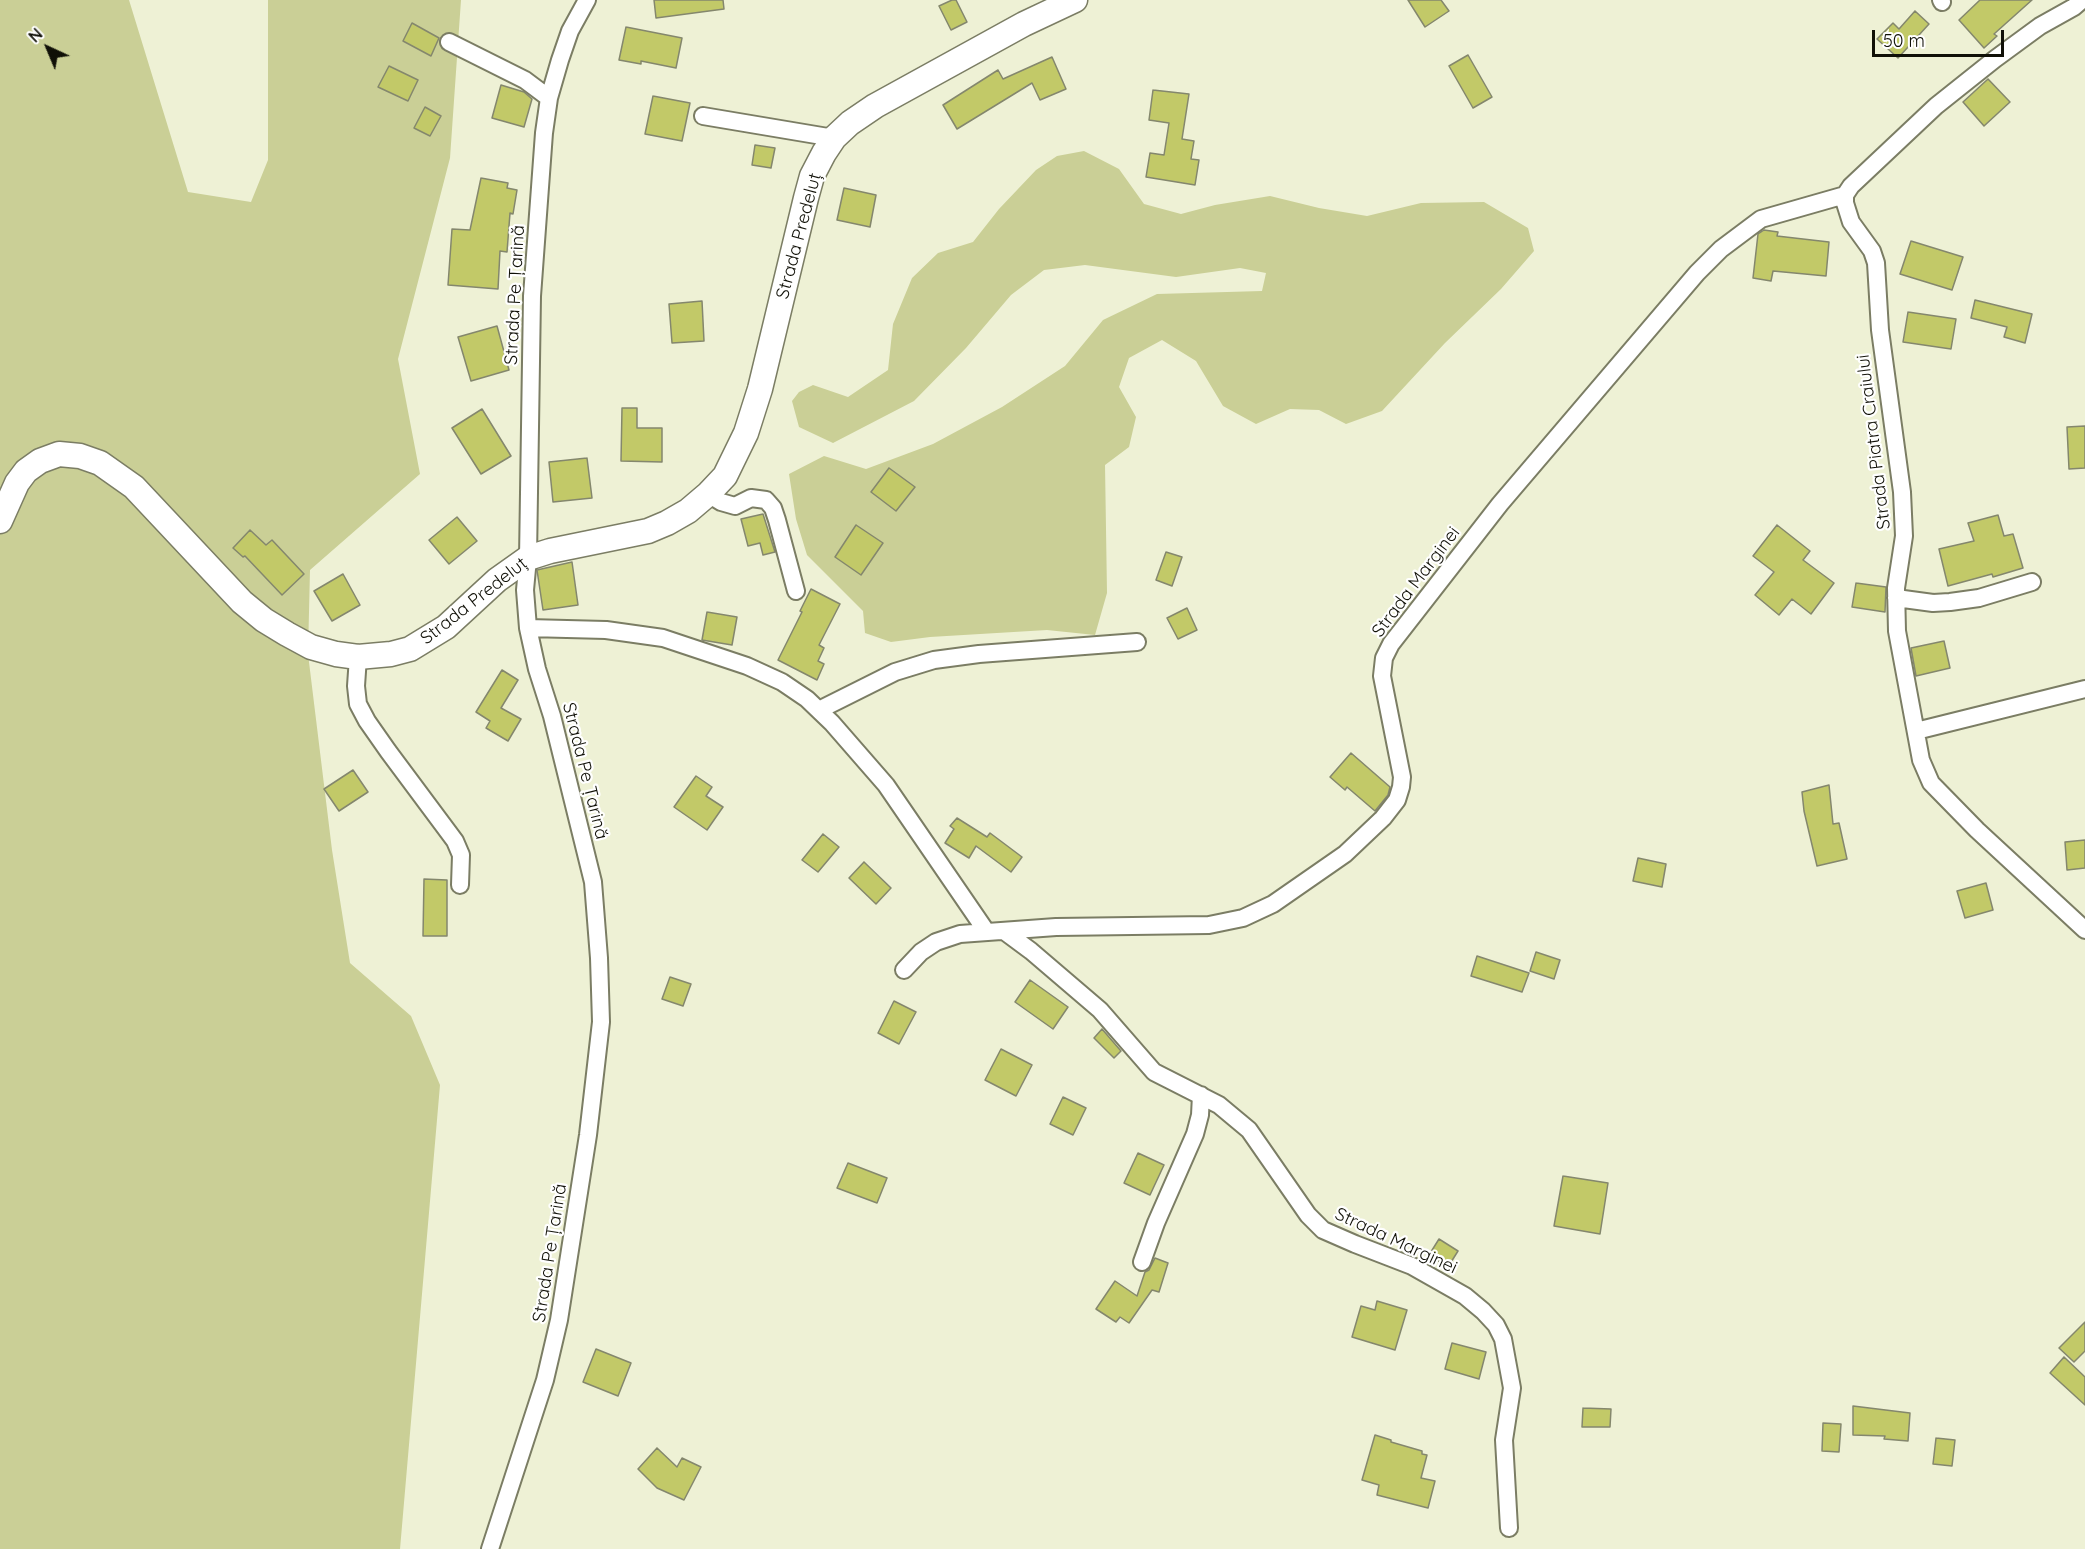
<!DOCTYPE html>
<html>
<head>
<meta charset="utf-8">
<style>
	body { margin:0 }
	#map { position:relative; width:2085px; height:1549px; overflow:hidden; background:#eef1d5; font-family:Quicksand,sans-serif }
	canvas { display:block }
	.north { position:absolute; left:18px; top:18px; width:60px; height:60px; -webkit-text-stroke:4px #fff; paint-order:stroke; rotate:316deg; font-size:16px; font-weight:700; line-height:24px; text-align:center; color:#101007 }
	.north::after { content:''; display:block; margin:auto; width:21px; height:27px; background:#101007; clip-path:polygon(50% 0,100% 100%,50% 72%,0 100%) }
	.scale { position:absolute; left:1872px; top:30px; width:132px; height:27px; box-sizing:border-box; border:3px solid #101007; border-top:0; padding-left:8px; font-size:18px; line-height:21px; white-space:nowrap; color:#101007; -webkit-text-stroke:4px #fff; paint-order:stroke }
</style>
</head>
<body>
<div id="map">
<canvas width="2085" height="1549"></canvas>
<div class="north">N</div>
<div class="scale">50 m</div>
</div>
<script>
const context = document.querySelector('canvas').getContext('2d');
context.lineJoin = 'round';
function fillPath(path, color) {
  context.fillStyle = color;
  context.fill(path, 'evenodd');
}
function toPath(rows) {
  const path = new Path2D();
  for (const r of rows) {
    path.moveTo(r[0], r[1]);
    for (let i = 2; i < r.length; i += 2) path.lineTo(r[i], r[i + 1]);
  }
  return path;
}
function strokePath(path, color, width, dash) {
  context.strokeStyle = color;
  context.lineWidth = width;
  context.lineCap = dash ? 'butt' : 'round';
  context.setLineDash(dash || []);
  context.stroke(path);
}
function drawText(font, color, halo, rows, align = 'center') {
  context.font = font + ' Quicksand,sans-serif';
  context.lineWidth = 4.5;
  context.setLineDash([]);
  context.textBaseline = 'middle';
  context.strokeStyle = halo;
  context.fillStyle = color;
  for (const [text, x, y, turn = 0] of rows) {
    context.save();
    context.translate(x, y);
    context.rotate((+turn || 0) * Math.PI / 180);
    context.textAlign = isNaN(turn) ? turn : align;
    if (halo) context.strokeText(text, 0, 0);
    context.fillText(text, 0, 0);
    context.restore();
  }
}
fillPath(toPath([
	[0,0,129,0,188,192,251,202,268,160,268,0,461,0,450,158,398,359,420,474,310,570,308,654,332,850,350,963,411,1016,440,1085,400,1549,0,1549],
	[1084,151,1119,169,1144,204,1181,214,1215,205,1270,196,1319,208,1367,216,1421,203,1484,202,1528,228,1534,251,1501,289,1445,343,1382,411,1346,424,1319,410,1290,409,1256,424,1223,406,1196,361,1162,340,1129,358,1119,387,1136,417,1129,447,1105,465,1107,593,1095,635,1047,630,930,637,891,642,865,633,863,611,807,555,796,519,789,474,824,456,866,469,933,444,1002,407,1065,366,1103,320,1157,294,1262,291,1266,273,1240,268,1176,277,1085,265,1044,270,1011,295,966,348,914,401,833,443,799,427,792,401,799,392,813,385,848,397,888,370,893,324,912,278,938,253,973,242,999,209,1036,170,1057,156]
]), '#cacf96');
const building = toPath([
	[654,0,723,0,724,9,656,18,654,0],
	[952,0,956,0,967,22,951,30,939,6,952,0],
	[1408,0,1441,0,1449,11,1425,27,1408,0],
	[1980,0,2032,0,1994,34,1997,36,1984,48,1959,20,1980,0],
	[1915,11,1929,24,1898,58,1877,39,1893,23,1899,29,1915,11],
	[412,23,439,38,431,56,403,41,412,23],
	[626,27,682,38,676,68,641,61,641,64,619,60,626,27],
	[1468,55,1492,97,1473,108,1449,66,1468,55],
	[1052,57,1066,89,1040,100,1032,83,957,129,943,105,998,70,1003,79,1052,57],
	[389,66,418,80,408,101,378,87,389,66],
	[1988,79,2010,102,1984,126,1963,102,1988,79],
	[501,85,524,92,532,99,524,127,492,118,501,85],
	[1153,90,1189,94,1182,139,1194,141,1191,159,1199,160,1195,185,1146,177,1150,153,1164,155,1169,123,1149,120,1153,90],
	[653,96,690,103,682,141,645,134,653,96],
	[425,107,441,116,430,136,414,128,425,107],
	[755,145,775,148,771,168,752,165,755,145],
	[481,178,508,183,507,188,517,190,513,214,510,213,507,252,500,251,498,289,448,285,452,229,470,230,481,178],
	[844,188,876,195,870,227,837,220,844,188],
	[1764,230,1778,232,1777,236,1829,242,1826,276,1773,271,1771,281,1753,278,1758,234,1764,230],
	[1911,241,1963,257,1952,290,1900,274,1911,241],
	[1975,300,2032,314,2025,343,2004,337,2007,327,1971,318,1975,300],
	[702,301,704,341,672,343,669,304,702,301],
	[1908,312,1956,319,1951,349,1903,342,1908,312],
	[497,326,509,370,471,381,458,337,497,326],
	[622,408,637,408,637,428,662,428,662,462,621,461,622,408],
	[482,409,511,456,481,474,452,428,482,409],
	[2085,426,2085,468,2069,469,2067,427,2085,426],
	[587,458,592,498,553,502,549,462,587,458],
	[889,468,915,487,896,511,871,492,889,468],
	[763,514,775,552,763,555,760,543,748,546,741,519,763,514],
	[1998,515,2004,536,2013,534,2023,568,1993,577,1992,574,1948,586,1939,549,1974,541,1968,523,1998,515],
	[457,517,477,541,449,564,429,540,457,517],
	[856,525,883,543,861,575,835,557,856,525],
	[1777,525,1810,551,1803,560,1834,583,1811,614,1792,599,1779,615,1755,595,1774,572,1753,556,1777,525],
	[250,530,266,545,272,540,304,574,282,595,245,556,243,557,233,548,250,530],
	[1166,552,1182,557,1172,586,1156,580,1166,552],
	[572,562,578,605,543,610,537,570,572,562],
	[343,574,360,605,332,621,314,591,343,574],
	[1856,583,1886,587,1885,612,1852,607,1856,583],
	[811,589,840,604,819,645,824,648,818,661,824,664,817,680,778,660,802,612,800,611,811,589],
	[1187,608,1197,630,1178,639,1167,618,1187,608],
	[707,612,737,617,732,645,702,640,707,612],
	[1944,641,1950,668,1916,676,1911,648,1944,641],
	[502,670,518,680,501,708,521,719,508,741,486,728,490,721,476,712,502,670],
	[1351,753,1390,787,1388,795,1375,811,1347,787,1345,790,1330,777,1351,753],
	[353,770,368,792,339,811,324,789,353,770],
	[696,776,712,787,706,796,723,807,707,830,674,807,696,776],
	[1829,785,1833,824,1839,823,1847,859,1817,866,1804,811,1802,792,1829,785],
	[957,818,987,837,990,833,1022,857,1011,872,976,846,969,858,945,843,954,829,950,826,957,818],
	[823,834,839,847,818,872,802,860,823,834],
	[2085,840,2085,868,2067,870,2065,842,2085,840],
	[1638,858,1666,864,1662,887,1633,881,1638,858],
	[864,862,891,888,876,904,849,878,864,862],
	[424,879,447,880,447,936,423,936,424,879],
	[1986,883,1993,910,1965,918,1957,891,1986,883],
	[1536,952,1560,960,1554,979,1530,971,1536,952],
	[1477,956,1529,973,1522,992,1471,976,1477,956],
	[670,977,691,984,683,1006,662,999,670,977],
	[1030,980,1068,1007,1053,1029,1015,1002,1030,980],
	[894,1001,916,1012,899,1044,878,1033,894,1001],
	[1102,1029,1121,1051,1114,1058,1094,1038,1102,1029],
	[1001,1049,1032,1065,1016,1096,985,1080,1001,1049],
	[1063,1097,1086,1108,1073,1135,1050,1124,1063,1097],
	[1138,1153,1164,1165,1150,1195,1124,1183,1138,1153],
	[848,1163,887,1178,877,1203,837,1188,848,1163],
	[1563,1176,1608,1183,1600,1234,1554,1226,1563,1176],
	[1439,1239,1458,1251,1448,1267,1429,1255,1439,1239],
	[1155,1258,1168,1263,1159,1292,1152,1290,1129,1323,1120,1317,1116,1322,1096,1309,1115,1281,1137,1296,1145,1272,1149,1270,1155,1258],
	[1377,1301,1407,1310,1395,1350,1352,1337,1361,1306,1375,1310,1377,1301],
	[2085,1322,2085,1351,2074,1362,2059,1348,2085,1322],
	[1452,1343,1486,1352,1479,1379,1445,1369,1452,1343],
	[596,1349,631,1363,618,1396,583,1382,596,1349],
	[2064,1357,2085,1377,2085,1405,2050,1373,2064,1357],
	[1853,1406,1910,1413,1908,1441,1884,1439,1885,1436,1853,1435,1853,1406],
	[1583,1408,1611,1409,1610,1427,1582,1427,1583,1408],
	[1823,1423,1841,1424,1839,1452,1822,1451,1823,1423],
	[1375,1435,1391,1440,1391,1442,1422,1451,1422,1454,1427,1455,1421,1478,1435,1481,1428,1508,1377,1495,1379,1485,1362,1480,1375,1435],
	[1936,1438,1955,1440,1952,1466,1933,1464,1936,1438],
	[657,1448,677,1467,682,1458,701,1467,684,1500,657,1488,638,1469,657,1448]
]);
fillPath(building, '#c2c968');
strokePath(building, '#84876d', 1.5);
const minor = toPath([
	[1941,0,1942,2],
	[2082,0,2074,7,2040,26,1995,59,1936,106,1851,186,1845,195,1845,203,1851,222,1872,251,1876,263,1880,330,1902,492,1904,536,1896,588,1897,631,1921,760,1931,783,1977,830,2085,930],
	[449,42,525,80,549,98],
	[703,116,834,138],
	[708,494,721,502,735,506,751,498,766,500,773,508,777,520,796,591],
	[1896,598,1933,603,1950,602,1979,598,2032,582],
	[528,628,606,630,663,638,747,666,782,682,807,699,832,723,886,785,986,931],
	[358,657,356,686,358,704,367,721,388,751,455,841,461,855,460,885],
	[819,710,895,672,934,660,979,654,1137,642],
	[1916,731,2085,689],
	[1004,931,1031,951,1100,1010,1154,1072,1219,1105,1249,1130,1308,1215,1323,1230,1355,1244,1412,1266,1465,1296,1483,1311,1496,1325,1503,1339,1512,1388,1504,1440,1509,1528],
	[904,970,921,952,936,942,960,934,1056,927,1209,925,1243,918,1273,904,1345,854,1383,818,1397,800,1401,787,1402,777,1382,676,1384,658,1391,644,1500,504,1697,273,1721,249,1761,219,1845,195],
	[1142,1262,1156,1223,1195,1134,1200,1115,1201,1095],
	[490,1549,545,1380,559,1320,588,1135,601,1022,599,958,593,882,552,716,537,669,528,628,525,590,528,558,532,296,544,133,549,98,560,60,570,31,587,0]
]);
const secondary = toPath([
	[0,521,17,483,26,471,40,461,59,454,80,456,100,463,134,487,242,602,264,620,287,634,311,647,336,654,358,657,391,654,410,649,446,627,497,580,528,558,550,551,648,531,667,523,688,511,708,494,725,476,746,433,760,389,806,198,812,176,824,153,834,138,850,123,875,106,1024,24,1075,0]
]);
strokePath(minor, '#7b7d64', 20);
strokePath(secondary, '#7b7d64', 27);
strokePath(minor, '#fff', 16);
strokePath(secondary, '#fff', 24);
drawText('18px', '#101007', '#fff', [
	["Strada Predeluț",799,236,-75],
	["Strada Pe Țarină",515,295,-87],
	["Strada Piatra Craiului",1874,442,-97],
	["Strada Marginei",1416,582,-53],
	["Strada Predeluț",474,601,-38],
	["Strada Pe Țarină",585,771,76],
	["Strada Marginei",1396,1241,25],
	["Strada Pe Țarină",550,1253,-81]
]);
</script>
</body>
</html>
